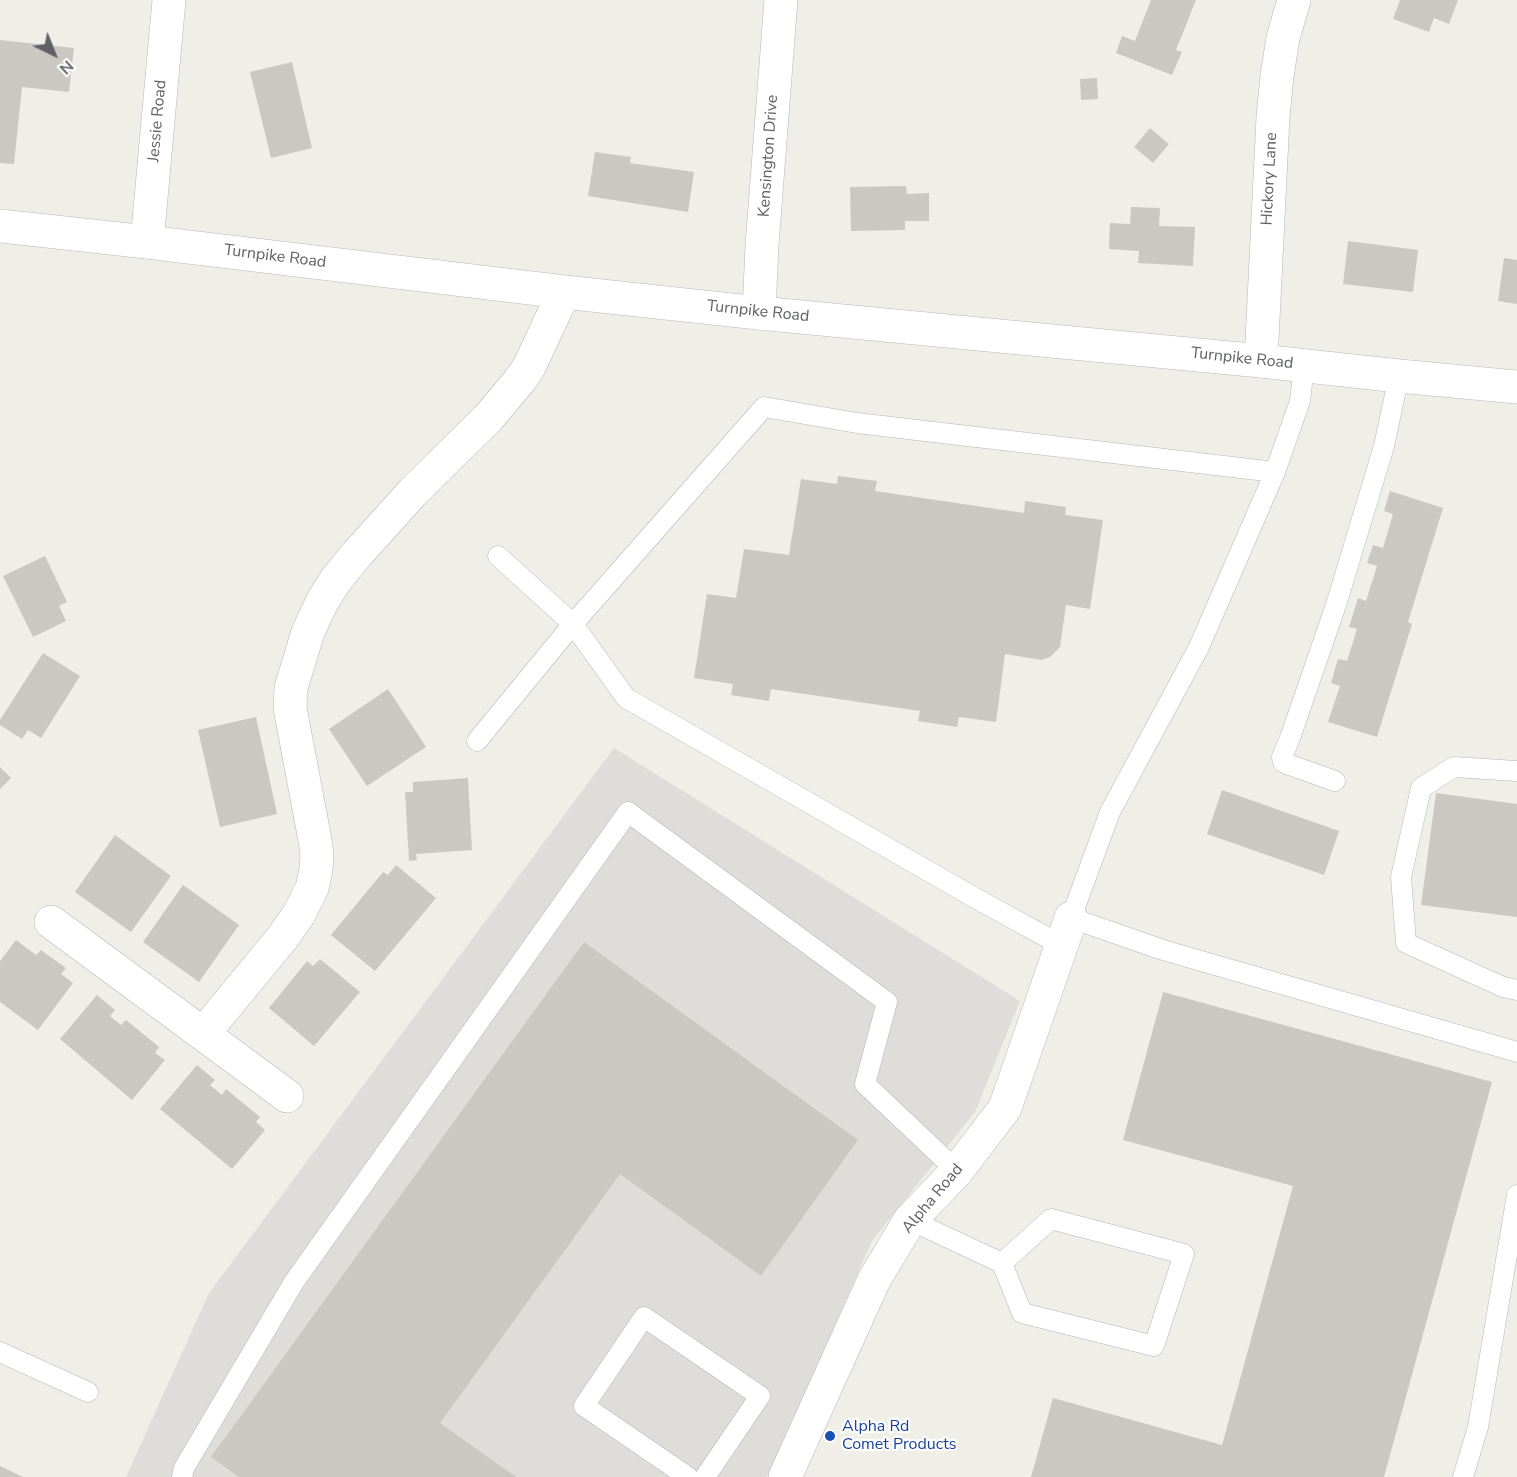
<!DOCTYPE html>
<html>
<head>
<meta charset="utf-8">
<style>
	body { margin:0 }
	#map { position:relative; width:1517px; height:1477px; overflow:hidden; background:#efeee7; font-family:"Nunito Sans",sans-serif }
	canvas { display:block }
	.north { position:absolute; left:24px; top:24px; width:60px; height:60px; -webkit-text-stroke:4px #fff; paint-order:stroke; rotate:137deg; font-size:16px; font-weight:700; line-height:24px; text-align:center; color:#5f6166 }
	.north::after { content:''; display:block; margin:auto; width:21px; height:27px; background:#5f6166; clip-path:polygon(50% 0,100% 100%,50% 72%,0 100%) }
</style>
</head>
<body>
<div id="map">
<canvas width="1517" height="1477"></canvas>
<div class="north">N</div>
</div>
<script>
const context = document.querySelector('canvas').getContext('2d');
context.lineJoin = 'round';
function fillPath(path, color) {
  context.fillStyle = color;
  context.fill(path, 'evenodd');
}
function toPath(rows) {
  const path = new Path2D();
  for (const r of rows) {
    path.moveTo(r[0], r[1]);
    for (let i = 2; i < r.length; i += 2) path.lineTo(r[i], r[i + 1]);
  }
  return path;
}
function strokePath(path, color, width, dash) {
  context.strokeStyle = color;
  context.lineWidth = width;
  context.lineCap = dash ? 'butt' : 'round';
  context.setLineDash(dash || []);
  context.stroke(path);
}
function drawText(font, color, halo, rows, align = 'center') {
  context.font = font + ' "Nunito Sans",sans-serif';
  context.lineWidth = 4.5;
  context.setLineDash([]);
  context.textBaseline = 'middle';
  context.strokeStyle = halo;
  context.fillStyle = color;
  for (const [text, x, y, turn = 0] of rows) {
    context.save();
    context.translate(x, y);
    context.rotate((+turn || 0) * Math.PI / 180);
    context.textAlign = isNaN(turn) ? turn : align;
    if (halo) context.strokeText(text, 0, 0);
    context.fillText(text, 0, 0);
    context.restore();
  }
}
fillPath(toPath([
	[614,748,1020,1001,975,1112,872,1241,770,1472,766,1477,126,1477,209,1293]
]), '#deddd9');
fillPath(toPath([
	[1151,0,1196,0,1176,50,1182,52,1172,75,1116,53,1122,36,1135,41],
	[1400,0,1458,0,1449,24,1434,18,1429,32,1393,19],
	[0,40,74,48,69,92,22,87,14,164,0,163],
	[292,62,312,148,271,158,250,72],
	[1097,78,1098,99,1081,100,1080,79],
	[1150,128,1169,144,1153,163,1134,147],
	[595,152,631,157,630,163,694,172,688,212,588,196],
	[906,186,907,194,929,193,929,221,905,221,905,230,851,231,850,187],
	[1131,207,1160,208,1159,226,1195,227,1193,266,1138,263,1139,251,1109,249,1110,223,1130,224],
	[1348,241,1418,250,1413,292,1343,284],
	[1504,258,1517,260,1517,304,1498,301],
	[838,476,877,481,875,491,1024,513,1025,501,1066,507,1065,515,1103,520,1090,609,1066,605,1060,647,1050,657,1042,660,1005,654,996,722,959,717,957,727,918,721,920,711,771,689,769,701,731,695,733,684,694,678,707,594,736,598,744,549,789,555,801,479,837,484],
	[1390,491,1443,508,1408,622,1412,624,1377,737,1328,722,1340,686,1331,683,1338,659,1347,661,1357,629,1349,627,1358,598,1366,601,1377,566,1367,563,1373,545,1383,548,1393,514,1384,511],
	[45,556,67,602,59,606,66,621,33,637,3,576],
	[43,653,80,676,41,738,28,730,22,739,0,725,0,720],
	[388,689,426,747,367,786,329,729],
	[256,717,277,814,220,827,198,730],
	[0,767,11,778,0,789],
	[468,778,472,850,416,854,417,860,409,861,405,792,413,792,413,782],
	[1222,790,1339,831,1324,875,1207,834],
	[1436,793,1517,804,1517,917,1421,905],
	[115,835,171,876,131,932,75,892],
	[396,865,436,898,375,971,331,935,383,872,388,875],
	[183,885,239,925,199,982,143,942],
	[16,940,36,955,41,950,66,968,61,974,73,983,38,1030,0,1002,0,961],
	[584,942,858,1140,761,1276,620,1174,440,1423,516,1477,239,1477,211,1457],
	[320,959,360,992,314,1046,269,1008,307,961,313,966],
	[1163,992,1492,1082,1384,1477,1031,1477,1053,1398,1222,1445,1293,1186,1123,1140],
	[97,995,115,1010,110,1016,121,1025,126,1020,159,1047,155,1053,165,1060,132,1100,60,1039],
	[197,1065,215,1080,210,1085,222,1095,226,1089,260,1117,256,1122,265,1130,232,1169,160,1109],
	[0,1466,23,1477,0,1477]
]), '#cbc8c4');
const service = toPath([
	[1304,366,1300,401,1275,472,1199,647,1110,812,1071,918,1163,950,1517,1052],
	[498,556,573,624,626,698,977,899,1061,945],
	[477,741,573,624,764,407,857,423,1275,472],
	[1517,771,1454,767,1421,788,1401,877,1406,943,1503,987,1517,990],
	[1335,781,1287,764,1283,762,1282,757,1290,738,1336,605,1384,446,1399,376],
	[910,1220,1002,1263,1022,1313,1154,1346,1184,1254,1051,1219,1002,1263],
	[0,1352,88,1392],
	[182,1477,184,1468,294,1282,628,812,887,1002,865,1084,957,1171],
	[688,1477,584,1406,644,1317,760,1396,705,1477],
	[1463,1477,1478,1427,1517,1195]
]);
const minor = toPath([
	[147,242,169,0],
	[759,313,762,245,781,0],
	[1261,361,1273,117,1277,76,1283,38,1294,0],
	[51,922,203,1034,283,937,299,914,312,888,316,870,317,855,315,840,290,708,291,688,308,632,322,602,335,581,357,554,413,492,489,417,520,380,529,367,564,292],
	[203,1034,287,1096],
	[785,1477,874,1280,910,1220,957,1171,1005,1108,1071,918]
]);
const secondary = toPath([
	[0,226,147,242,564,292,759,313,1261,361,1399,376,1517,387]
]);
strokePath(service, '#b4b6ba', 21);
strokePath(minor, '#b4b6ba', 34);
strokePath(secondary, '#b6b8bd', 34);
strokePath(service, '#fff', 20);
strokePath(minor, '#fff', 33);
strokePath(secondary, '#fff', 33);
for (const [x, y, r, color] of [
	[830,1436,6,"#1a4fb4"]
]) {
  const dot = new Path2D();
  dot.arc(x, y, r, 0, 2 * Math.PI);
  context.fillStyle = color;
  context.fill(dot);
  strokePath(dot, '#fff', 2);
}
drawText('16px', '#5f6166', '#fff', [
	["Jessie Road",158,121,-85],
	["Kensington Drive",769,156,-86],
	["Hickory Lane",1270,179,-87],
	["Turnpike Road",275,257,7],
	["Turnpike Road",758,312,6],
	["Turnpike Road",1242,359,6],
	["Alpha Road",933,1199,-50]
]);
drawText('16px', '#164399', '#fff', [
	["Alpha Rd",842,1427],
	["Comet Products",842,1445]
], 'left');
</script>
</body>
</html>
